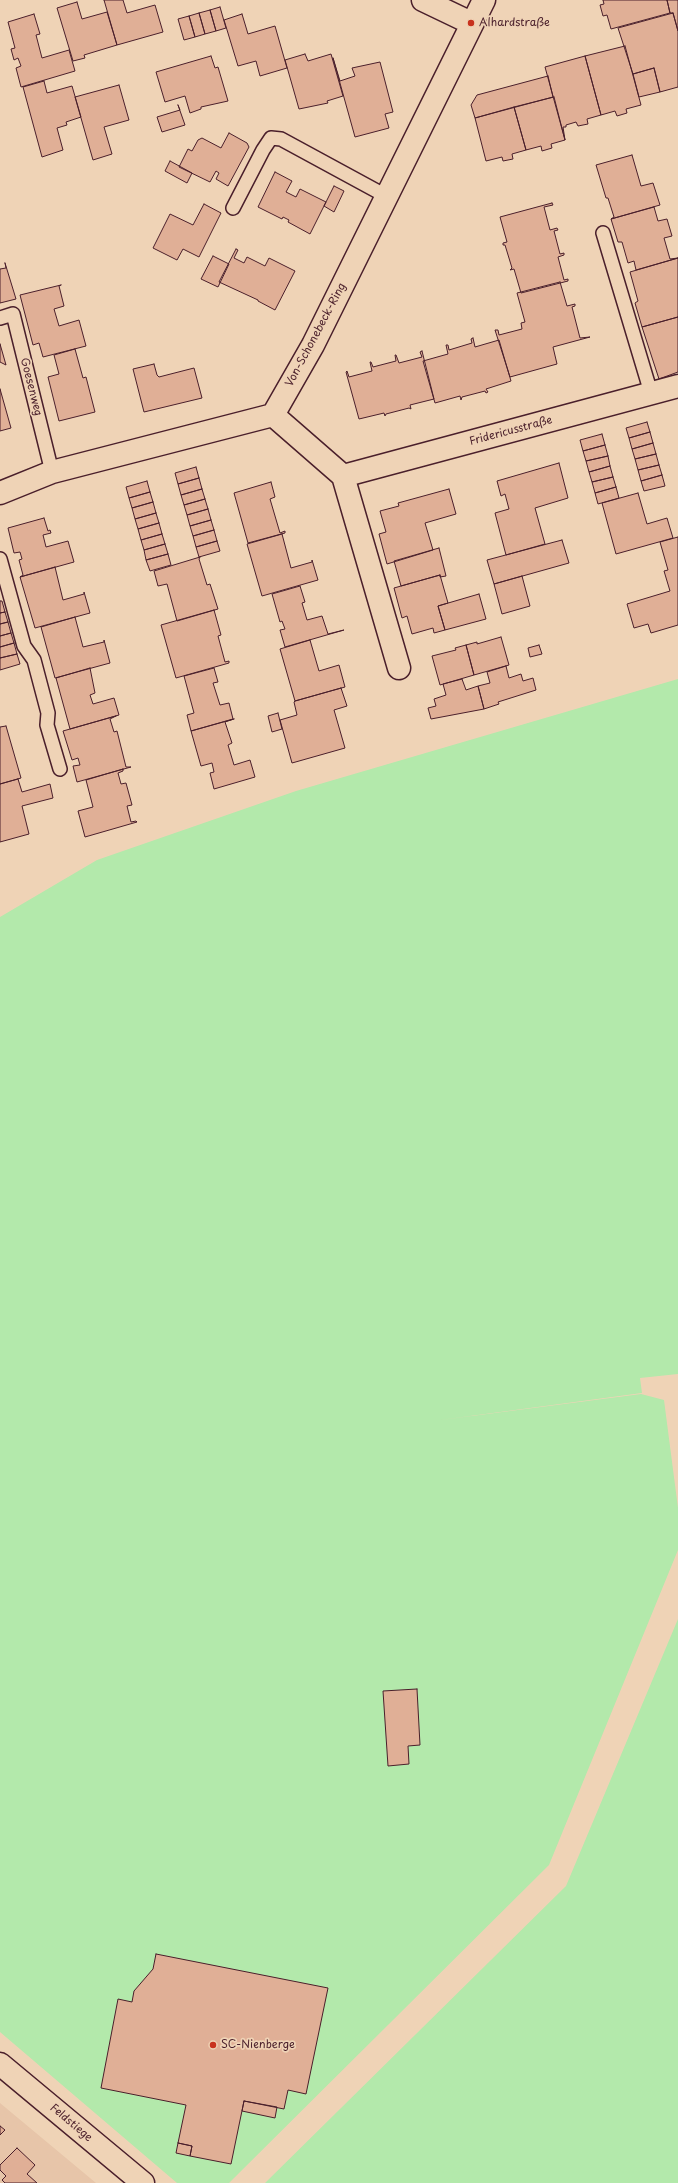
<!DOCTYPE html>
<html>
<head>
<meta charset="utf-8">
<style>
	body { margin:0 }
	canvas { display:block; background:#efd3b6 }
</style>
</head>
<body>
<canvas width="678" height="2183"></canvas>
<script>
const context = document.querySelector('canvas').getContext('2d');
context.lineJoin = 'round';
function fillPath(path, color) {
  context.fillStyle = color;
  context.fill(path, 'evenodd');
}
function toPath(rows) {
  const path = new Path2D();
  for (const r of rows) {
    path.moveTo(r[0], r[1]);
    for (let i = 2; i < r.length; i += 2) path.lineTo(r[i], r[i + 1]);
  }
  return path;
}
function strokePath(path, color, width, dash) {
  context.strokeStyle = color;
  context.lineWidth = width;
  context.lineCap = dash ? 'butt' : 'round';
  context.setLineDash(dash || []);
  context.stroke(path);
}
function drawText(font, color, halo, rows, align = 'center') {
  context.font = font + ' "Playpen Sans",sans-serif';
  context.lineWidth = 3.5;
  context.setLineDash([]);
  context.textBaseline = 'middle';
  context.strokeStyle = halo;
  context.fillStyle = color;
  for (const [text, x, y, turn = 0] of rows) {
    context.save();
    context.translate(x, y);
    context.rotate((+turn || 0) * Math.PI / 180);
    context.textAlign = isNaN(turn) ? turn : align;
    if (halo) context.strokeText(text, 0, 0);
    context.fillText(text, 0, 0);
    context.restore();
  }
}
fillPath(toPath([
	[0,2103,96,2183,0,2183]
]), '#e7c5a9');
fillPath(toPath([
	[678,679,678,1374,640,1378,642,1393,433,1421,641,1394,664,1400,678,1508,678,1550,549,1865,229,2183,177,2183,0,2032,0,917,97,860,296,791],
	[678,1619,678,2183,265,2183,566,1886]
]), '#b3e9ab');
const building = toPath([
	[104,0,123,0,127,13,155,5,163,32,117,45,104,0],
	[603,0,667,0,670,13,611,29,607,15,603,16,600,5,604,4,603,0],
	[667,0,678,0,678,31,673,13,670,13,667,0],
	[77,2,82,19,107,12,117,45,84,55,85,58,73,61,57,8,77,2],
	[220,7,226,28,216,31,210,10,220,7],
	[210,10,216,31,205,34,199,13,210,10],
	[199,13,205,34,195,37,189,16,199,13],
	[673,13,678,31,678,87,660,92,654,68,633,74,618,28,673,13],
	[34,14,40,34,36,35,42,58,69,50,75,71,21,87,16,68,21,66,18,58,14,60,11,49,15,48,8,22,34,14],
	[242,14,248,34,275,26,287,68,260,76,256,61,238,66,224,20,242,14],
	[189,16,195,37,184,40,178,19,189,16],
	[625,46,641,105,626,109,627,113,617,116,615,111,601,115,585,56,625,46],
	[305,54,308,61,331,54,343,96,327,101,328,103,299,109,285,60,305,54],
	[211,56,215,68,218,67,228,101,201,107,201,109,190,113,185,96,165,102,156,72,211,56],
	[585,56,601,115,587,119,588,124,578,126,576,122,566,125,566,127,563,127,565,140,545,67,585,56],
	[333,58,340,81,355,76,352,68,380,62,393,112,385,114,389,128,355,137,333,58],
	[654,68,660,92,639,97,633,74,654,68],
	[548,76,553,97,475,118,471,105,477,95,548,76],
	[44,81,47,93,72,86,81,117,66,122,67,125,57,128,63,150,42,157,23,87,44,81],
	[119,85,129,120,104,127,112,154,93,160,75,97,119,85],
	[554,97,565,140,551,144,552,148,542,151,541,146,526,150,514,107,554,97],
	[178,105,185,125,162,132,157,117,180,110,178,105],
	[514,107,526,150,512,154,513,159,503,161,502,157,486,161,475,118,514,107],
	[229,133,247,143,249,147,228,186,216,179,219,173,216,171,210,182,179,167,188,149,192,151,198,140,202,138,221,148,229,133],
	[632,155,641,186,653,183,660,205,611,219,614,217,608,198,606,198,596,165,632,155],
	[170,161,192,173,187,183,165,171,170,161],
	[275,172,292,181,286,192,296,197,300,189,326,202,310,234,288,222,289,220,283,217,282,219,258,207,275,172],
	[334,186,344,191,334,212,324,206,334,186],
	[552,203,553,205,544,207,550,230,557,228,558,230,554,231,560,254,564,253,564,255,558,257,564,280,568,279,568,281,521,293,514,269,510,270,512,268,505,245,503,245,503,243,507,242,500,217,552,203],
	[204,204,221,213,199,257,183,249,177,260,153,248,170,214,193,225,204,204],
	[654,207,658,221,667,219,672,236,664,238,670,259,678,258,636,270,634,261,628,263,622,242,618,242,611,219,654,207],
	[236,249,238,250,234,258,244,263,247,257,265,266,269,258,295,271,275,310,258,301,258,300,219,282,236,249],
	[213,256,229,264,218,287,201,279,213,256],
	[678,258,678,317,642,327,635,303,638,301,630,272,678,258],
	[5,263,16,299,0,303,0,269,6,268,5,263],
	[560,282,567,306,575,304,575,306,572,307,580,338,590,337,553,347,557,364,510,377,495,330,498,330,499,335,522,329,521,323,525,322,517,293,560,282],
	[61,285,59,286,64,306,54,309,59,326,79,320,86,346,43,357,39,343,33,345,20,295,61,285],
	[678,317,678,372,659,379,642,327,678,317],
	[473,338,475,347,499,340,511,381,486,389,488,392,486,393,485,391,462,397,461,400,460,396,435,403,423,361,448,354,446,345,448,345,449,350,472,343,471,339,473,338],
	[0,344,6,365,0,362,0,344],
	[75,349,83,378,86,377,95,412,59,421,48,377,59,374,54,355,75,349],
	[422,351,434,399,410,405,411,409,409,408,386,414,385,416,384,413,359,419,346,372,347,371,349,377,372,371,370,362,371,362,373,367,396,361,395,355,396,355,399,363,422,357,420,352,422,351],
	[154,364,157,375,159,377,194,368,202,398,144,412,133,369,154,364],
	[0,389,11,428,0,431,0,389],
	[647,422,650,432,629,438,626,428,647,422],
	[650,432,653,443,632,449,629,438,650,432],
	[602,434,605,445,583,451,580,440,602,434],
	[653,443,656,454,635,459,632,449,653,443],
	[605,445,608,456,586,461,583,451,605,445],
	[656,454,659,465,638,470,635,459,656,454],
	[608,456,610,466,589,472,586,461,608,456],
	[559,463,568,498,535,508,545,544,506,555,495,513,509,509,505,494,501,496,497,481,559,463],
	[659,465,662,475,641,481,638,470,659,465],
	[610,466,613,477,592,482,589,472,610,466],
	[196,467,199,478,178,484,175,473,196,467],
	[662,475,665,486,644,491,641,481,662,475],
	[613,477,616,487,595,493,592,482,613,477],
	[199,478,202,489,181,495,178,484,199,478],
	[147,481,150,492,129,498,126,487,147,481],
	[271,482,275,497,270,499,280,533,285,531,285,533,248,543,234,493,271,482],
	[616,487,619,498,598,504,595,493,616,487],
	[202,489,205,499,184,505,181,495,202,489],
	[449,489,456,514,425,523,433,550,387,564,379,534,386,532,380,511,399,506,398,503,449,489],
	[150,492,153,502,132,508,129,498,150,492],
	[638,493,647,524,667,518,673,538,616,554,602,503,638,493],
	[205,499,208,509,187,515,184,505,205,499],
	[153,502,156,513,135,519,132,508,153,502],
	[208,509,211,520,190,526,187,515,208,509],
	[156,513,159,523,138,529,135,519,156,513],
	[44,518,48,531,50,530,51,533,43,535,46,547,68,541,74,562,20,577,23,575,19,560,22,559,20,552,14,553,8,528,44,518],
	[211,520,214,530,193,536,190,526,211,520],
	[159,523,162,534,141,540,138,529,159,523],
	[214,530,217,541,196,547,193,536,214,530],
	[162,534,165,544,144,550,141,540,162,534],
	[282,534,291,568,312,562,312,560,318,580,262,596,247,544,282,534],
	[678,537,678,625,651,633,648,624,634,628,627,604,670,591,664,571,668,570,660,542,678,537],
	[562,540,569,563,494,584,487,560,562,540],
	[217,541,220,551,199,557,196,547,217,541],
	[165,544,168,554,146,560,144,550,165,544],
	[439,548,446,576,440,577,440,575,401,586,394,561,439,548],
	[168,554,171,565,150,571,146,560,168,554],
	[200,557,199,559,207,585,210,584,218,609,177,621,167,584,158,586,154,571,200,557],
	[55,567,63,600,84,594,84,592,90,613,35,628,20,577,55,567],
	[440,575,448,603,438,606,445,630,434,633,433,628,412,634,407,616,402,618,394,588,440,575],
	[522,576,530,606,502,614,494,584,522,576],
	[300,586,305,602,302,603,307,620,322,616,328,634,344,630,285,647,280,630,285,629,282,621,280,622,272,594,300,586],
	[479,594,486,619,445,630,438,606,479,594],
	[0,601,2,601,5,612,0,613,0,601],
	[214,610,221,635,218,636,225,662,229,661,229,663,176,678,161,625,214,610],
	[5,612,8,622,0,624,0,613,5,612],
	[75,617,83,647,104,642,104,640,110,663,55,678,41,627,75,617],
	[8,622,11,633,0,636,0,624,8,622],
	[11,633,14,643,0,647,0,636,11,633],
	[501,637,509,665,474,675,466,645,477,642,477,644,501,637],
	[310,640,319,671,339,665,345,687,295,701,280,649,310,640],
	[14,643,17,654,0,658,0,647,14,643],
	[466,645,474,675,440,685,432,656,456,650,455,648,466,645],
	[539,645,542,654,530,657,528,648,539,645],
	[17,654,20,664,0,670,0,658,17,654],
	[506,666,509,678,521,674,523,681,533,678,536,690,498,702,499,704,484,709,478,686,490,683,487,672,506,666],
	[90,668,95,693,90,695,93,704,114,698,119,715,70,729,56,678,90,668],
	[214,668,218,682,213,683,220,705,229,703,233,719,191,731,187,715,194,713,184,676,214,668],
	[462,679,466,690,478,686,484,709,431,719,428,708,436,706,434,699,446,695,443,684,462,679],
	[341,688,347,706,334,710,345,748,292,763,280,720,297,715,294,702,295,701,341,688],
	[278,713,282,729,272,732,268,716,278,713],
	[116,716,110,719,114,732,117,731,126,767,131,767,77,782,73,766,80,765,78,758,72,760,63,731,116,716],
	[234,719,225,722,232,743,228,745,234,765,250,760,255,777,214,789,210,773,214,772,212,763,201,766,191,731,234,719],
	[6,726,21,778,0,784,0,727,6,726],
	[123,769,123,771,118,773,121,784,126,783,132,805,127,806,131,822,136,821,137,822,85,837,78,811,93,807,86,780,123,769],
	[18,779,22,792,50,784,53,798,22,806,29,834,0,842,0,784,18,779],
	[417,1689,420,1745,408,1746,409,1764,388,1766,383,1691,417,1689],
	[156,1954,328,1988,306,2094,288,2090,284,2109,244,2101,231,2164,190,2156,192,2146,178,2143,186,2105,101,2088,118,1999,132,2002,134,1991,153,1969,156,1954],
	[244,2101,277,2107,275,2118,242,2111,244,2101],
	[0,2126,5,2130,0,2135,0,2126],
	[178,2143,192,2146,190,2156,176,2153,178,2143],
	[17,2148,35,2165,27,2174,37,2183,5,2183,2,2180,6,2176,0,2170,0,2165,17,2148]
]);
fillPath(building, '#e0af96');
strokePath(building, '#4a1f2b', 1);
const service = toPath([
	[233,208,263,150,271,138,281,139,386,196],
	[603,233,651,393],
	[0,318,13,314,52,472],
	[0,559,24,646,34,660,48,713,47,725,60,769]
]);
const minor = toPath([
	[423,0,471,23],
	[273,415,343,476,399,668],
	[343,476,678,386],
	[0,493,52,472,273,415,313,345,484,0],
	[0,2064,143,2183]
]);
strokePath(service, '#4a1f2b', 16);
strokePath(minor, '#4a1f2b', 25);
strokePath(service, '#efd3b6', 13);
strokePath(minor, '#efd3b6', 22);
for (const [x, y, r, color] of [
	[471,23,4,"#c8321e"],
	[213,2045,4,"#c8321e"]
]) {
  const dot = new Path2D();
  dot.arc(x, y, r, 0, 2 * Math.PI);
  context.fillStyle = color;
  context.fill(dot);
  strokePath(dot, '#efd3b6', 1.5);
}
drawText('11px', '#4a1f2b', '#efd3b6', [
	["Alhardstraße",479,23],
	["SC-Nienberge",221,2045]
], 'left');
drawText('11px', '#4a1f2b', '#efd3b6', [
	["Von-Schonebeck-Ring",316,335,-62],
	["Goesenweg",31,387,76],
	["Fridericusstraße",511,431,-15],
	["Feldstiege",71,2123,40]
]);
</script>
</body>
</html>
